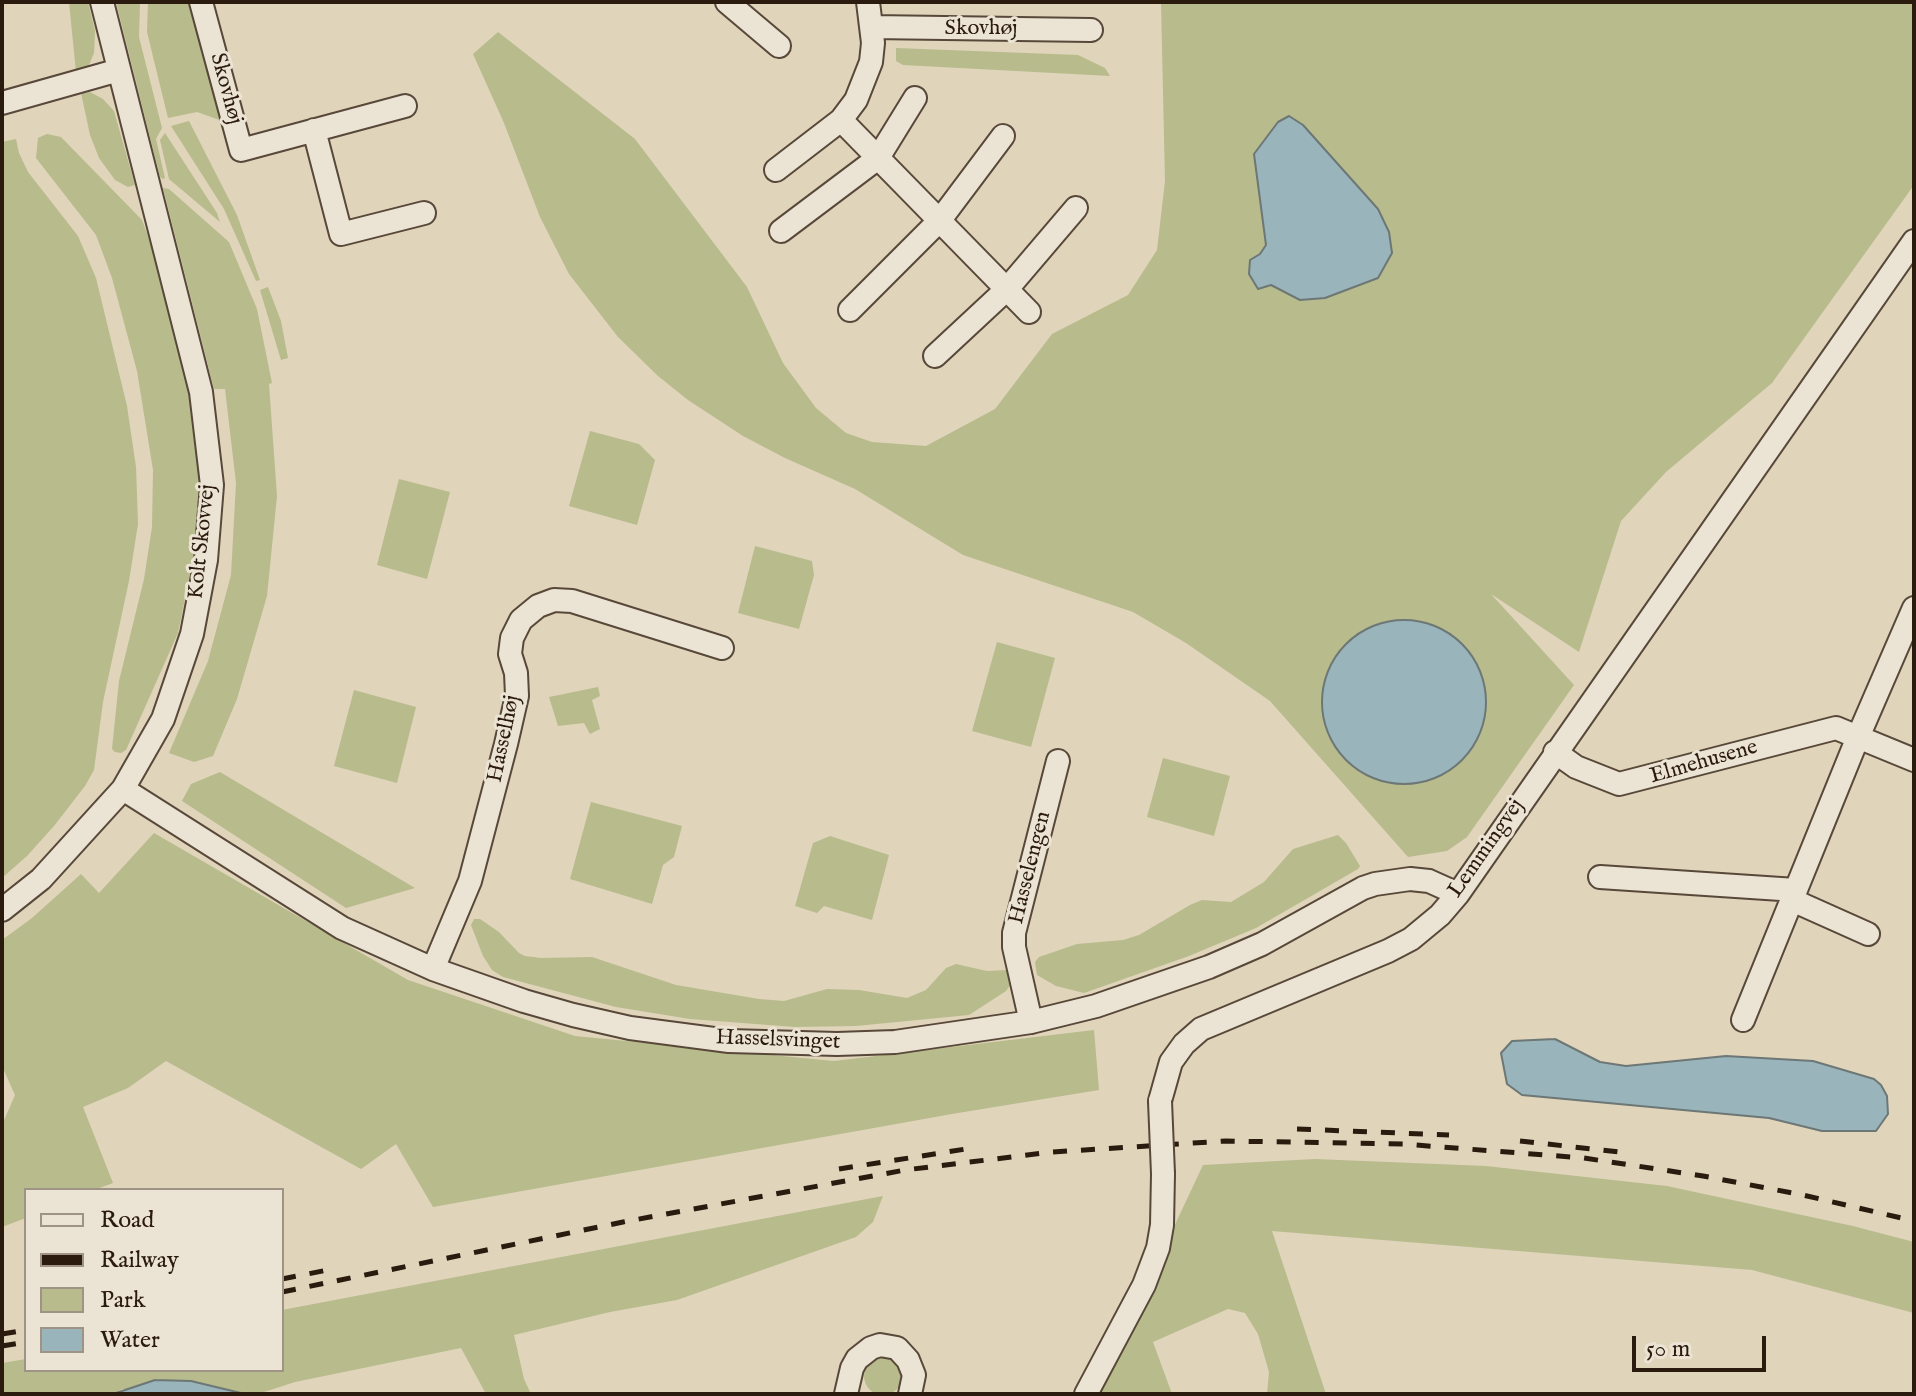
<!DOCTYPE html>
<html>
<head>
<meta charset="utf-8">
<style>
	body { margin:0 }
	#map { position:relative; width:1916px; height:1396px; overflow:hidden; background:#e0d4bb; font-family:"IM FELL English",serif }
	canvas { display:block }
	.frame { position:absolute; inset:0; border:4px solid #2b1a0e; pointer-events:none }
	.legend { position:absolute; left:24px; top:1188px; width:260px; height:184px; box-sizing:border-box; background:#ebe3d3; border:2px solid #9e9384; margin:0; padding:10px 14px; list-style:none; font-size:24px; color:#2b1a0e }
	.legend li { display:flex; align-items:center; gap:16px; height:40px }
	.legend b { width:40px; border:2px solid #9e9384 }
	.scale { position:absolute; left:1632px; top:1336px; width:134px; height:36px; box-sizing:border-box; border:4px solid #2b1a0e; border-top:0; padding-left:10px; font-size:24px; line-height:28px; white-space:nowrap; color:#2b1a0e; -webkit-text-stroke:6px #ebe3d3; paint-order:stroke }
</style>
</head>
<body>
<div id="map">
<canvas width="1916" height="1396"></canvas>
<div class="frame"></div>
<ul class="legend">
<li><b style="height:10px;background:#ebe3d3"></b>Road</li>
<li><b style="height:10px;background:#2b1a0e"></b>Railway</li>
<li><b style="height:22px;background:#b8bb8c"></b>Park</li>
<li><b style="height:22px;background:#99b5bb"></b>Water</li>
</ul>
<div class="scale">50 m</div>
</div>
<script>
const context = document.querySelector('canvas').getContext('2d');
context.lineJoin = 'round';
function fillPath(path, color) {
  context.fillStyle = color;
  context.fill(path, 'evenodd');
}
function toPath(rows) {
  const path = new Path2D();
  for (const r of rows) {
    if (r.length === 3) {
      path.moveTo(r[0] + r[2], r[1]);
      path.arc(r[0], r[1], r[2], 0, 2 * Math.PI);
      continue;
    }
    path.moveTo(r[0], r[1]);
    for (let i = 2; i < r.length; i += 2) path.lineTo(r[i], r[i + 1]);
  }
  return path;
}
function strokePath(path, color, width, dash) {
  context.strokeStyle = color;
  context.lineWidth = width;
  context.lineCap = dash ? 'butt' : 'round';
  context.setLineDash(dash || []);
  context.stroke(path);
}
function drawText(font, color, halo, rows, align = 'center') {
  context.font = font + ' "IM FELL English",serif';
  context.lineWidth = 6;
  context.setLineDash([]);
  context.textBaseline = 'middle';
  context.strokeStyle = halo;
  context.fillStyle = color;
  for (const [text, x, y, turn = 0] of rows) {
    context.save();
    context.translate(x, y);
    context.rotate((+turn || 0) * Math.PI / 180);
    context.textAlign = isNaN(turn) ? turn : align;
    if (halo) context.strokeText(text, 0, 0);
    context.fillText(text, 0, 0);
    context.restore();
  }
}
fillPath(toPath([
	[69,2,88,2,95,31,94,53,89,65,76,72],
	[116,2,140,2,139,37,162,128,156,139,165,178,163,179,160,177],
	[148,2,194,2,225,122,197,112,168,118,147,32],
	[1161,2,1914,2,1914,185,1772,383,1666,472,1621,521,1579,652,1491,594,1574,685,1467,837,1447,851,1408,857,1270,701,1186,643,1133,612,963,555,855,489,785,458,743,436,688,400,658,376,618,337,569,274,540,217,504,123,473,54,498,32,635,139,747,287,783,363,816,408,846,433,872,442,926,446,995,409,1052,334,1128,295,1157,250,1165,181],
	[896,48,1078,55,1105,68,1110,76,903,65,896,61],
	[90,92,103,99,114,111,135,185,128,187,115,180,99,158,90,135,81,93],
	[189,121,237,215,260,280,256,281,224,209,171,126],
	[165,133,217,213,220,222,169,179,160,140],
	[47,134,61,137,142,220,169,293,189,383,197,440,201,492,194,554,178,633,126,750,121,753,115,752,112,749,119,681,144,579,152,527,153,470,137,371,112,278,96,235,36,158,38,138],
	[16,139,19,153,28,172,78,236,96,278,127,406,136,467,138,524,129,581,103,702,94,770,85,786,54,826,27,856,2,878,2,142],
	[163,188,169,189,229,242,257,309,272,383,269,384,277,496,267,596,237,699,213,756,194,762,169,753,208,661,231,575,236,483,225,389,214,389],
	[268,287,281,321,288,358,281,360,260,290],
	[590,431,639,444,655,460,637,525,569,506],
	[399,479,450,492,427,579,377,565],
	[755,546,812,561,814,575,799,629,738,613],
	[997,642,1055,658,1031,747,972,731],
	[598,687,600,696,592,700,600,729,590,734,584,723,558,726,549,697],
	[354,690,416,707,397,783,334,766],
	[1163,758,1230,776,1214,836,1147,817],
	[220,772,415,888,346,908,182,801,191,784],
	[591,802,682,826,674,857,663,865,652,904,570,879],
	[154,833,408,980,575,1036,834,1061,1094,1030,1099,1090,952,1114,433,1207,396,1144,361,1169,166,1061,128,1088,83,1107,113,1183,94,1190,26,1190,26,1218,2,1227,2,1125,15,1095,2,1066,2,940,32,918,81,874,99,893],
	[1338,835,1346,843,1360,866,1358,869,1256,928,1189,956,1084,993,1056,986,1037,975,1035,962,1039,957,1077,944,1123,940,1139,935,1190,905,1202,900,1231,902,1264,882,1293,849],
	[830,836,889,855,872,920,824,906,817,913,795,906,813,843],
	[474,919,480,919,499,932,519,953,525,956,541,958,592,957,676,985,759,999,784,1001,827,989,859,990,907,998,926,990,946,968,956,964,987,971,1007,970,1011,984,1006,991,969,1015,856,1026,795,1027,690,1019,616,1007,503,977,492,970,483,956,471,925],
	[1315,1159,1486,1166,1667,1186,1853,1226,1914,1242,1914,1313,1752,1270,1272,1231,1326,1394,1267,1394,1269,1372,1258,1334,1245,1313,1228,1309,1153,1342,1172,1394,1097,1394,1166,1263,1171,1233,1203,1165],
	[883,1196,873,1222,856,1237,677,1300,610,1312,514,1335,524,1379,531,1394,486,1394,461,1348,295,1382,258,1394,122,1389,113,1394,2,1394,2,1363,26,1359,26,1370,282,1370,282,1310],
	[883,1376,19]
]), '#b8bb8c');
const water = toPath([
	[1289,116,1303,125,1378,209,1389,232,1392,253,1378,278,1325,298,1300,300,1271,285,1258,289,1249,274,1250,260,1260,254,1266,245,1254,154,1278,122,1289,116],
	[1404,702,82],
	[1555,1039,1600,1062,1626,1066,1726,1056,1813,1061,1874,1079,1881,1085,1887,1096,1888,1114,1876,1131,1822,1131,1769,1118,1522,1095,1507,1084,1501,1053,1512,1041,1555,1039],
	[155,1380,191,1381,245,1394,113,1394,155,1380]
]);
fillPath(water, '#99b5bb');
strokePath(water, '#6d7776', 2);
const minor = toPath([
	[201,2,241,150,405,106],
	[727,2,779,46],
	[872,27,1091,30],
	[2,103,119,70],
	[841,120,1029,312],
	[314,130,341,234,424,213],
	[776,170,841,120,856,100,871,62,873,43,868,2],
	[781,231,878,158,915,98],
	[850,310,940,220,1003,136],
	[935,356,1007,289,1076,208],
	[1555,752,1576,767,1619,784,1836,728,1914,760],
	[123,789,342,928,433,969,524,1001,573,1015,630,1028,729,1041,837,1044,895,1042,1031,1022,1096,1006,1209,967,1262,944,1363,888,1375,884,1410,879,1429,881,1458,894],
	[1600,877,1796,890],
	[1792,900,1868,934],
	[2,910,41,879,123,789,163,719,192,634,206,560,212,485,201,392,102,2],
	[433,969,470,881,506,744,517,696,516,673,510,654,512,638,521,620,538,606,554,600,572,601,722,648],
	[1743,1020,1858,737,1914,608],
	[1031,1022,1014,947,1014,933,1058,761],
	[1160,1101,1171,1062,1184,1044,1201,1029,1388,951,1411,939,1440,915,1458,894,1914,241],
	[846,1394,852,1368,857,1359,871,1348,880,1345,897,1348,908,1360,914,1375,910,1394],
	[1086,1394,1144,1285,1158,1248,1162,1225,1163,1174]
]);
strokePath(minor, '#584839', 26);
strokePath(minor, '#ebe3d3', 22);
strokePath(toPath([
	[1297,1129,1449,1135],
	[1520,1141,1628,1153],
	[839,1169,966,1149],
	[282,1279,333,1269],
	[282,1292,623,1222,905,1170,1052,1152,1226,1141,1403,1144,1584,1158,1703,1176,1803,1195,1914,1221],
	[2,1334,26,1330],
	[2,1346,26,1342]
]), '#2b1a0e', 5, [14, 14]);
const minorBridge = toPath([
	[1160,1101,1163,1174]
]);
strokePath(minorBridge, '#584839', 26, []);
strokePath(minorBridge, '#ebe3d3', 22);
drawText('22px', '#2b1a0e', '#ebe3d3', [
	["Skovhøj",981,29],
	["Skovhøj",225,89,75],
	["Kolt Skovvej",203,542,-84],
	["Hasselhøj",505,739,-78],
	["Elmehusene",1704,763,-16],
	["Lemmingvej",1487,849,-55],
	["Hasselengen",1031,868,-76],
	["Hasselsvinget",778,1041,2]
]);
</script>
</body>
</html>
